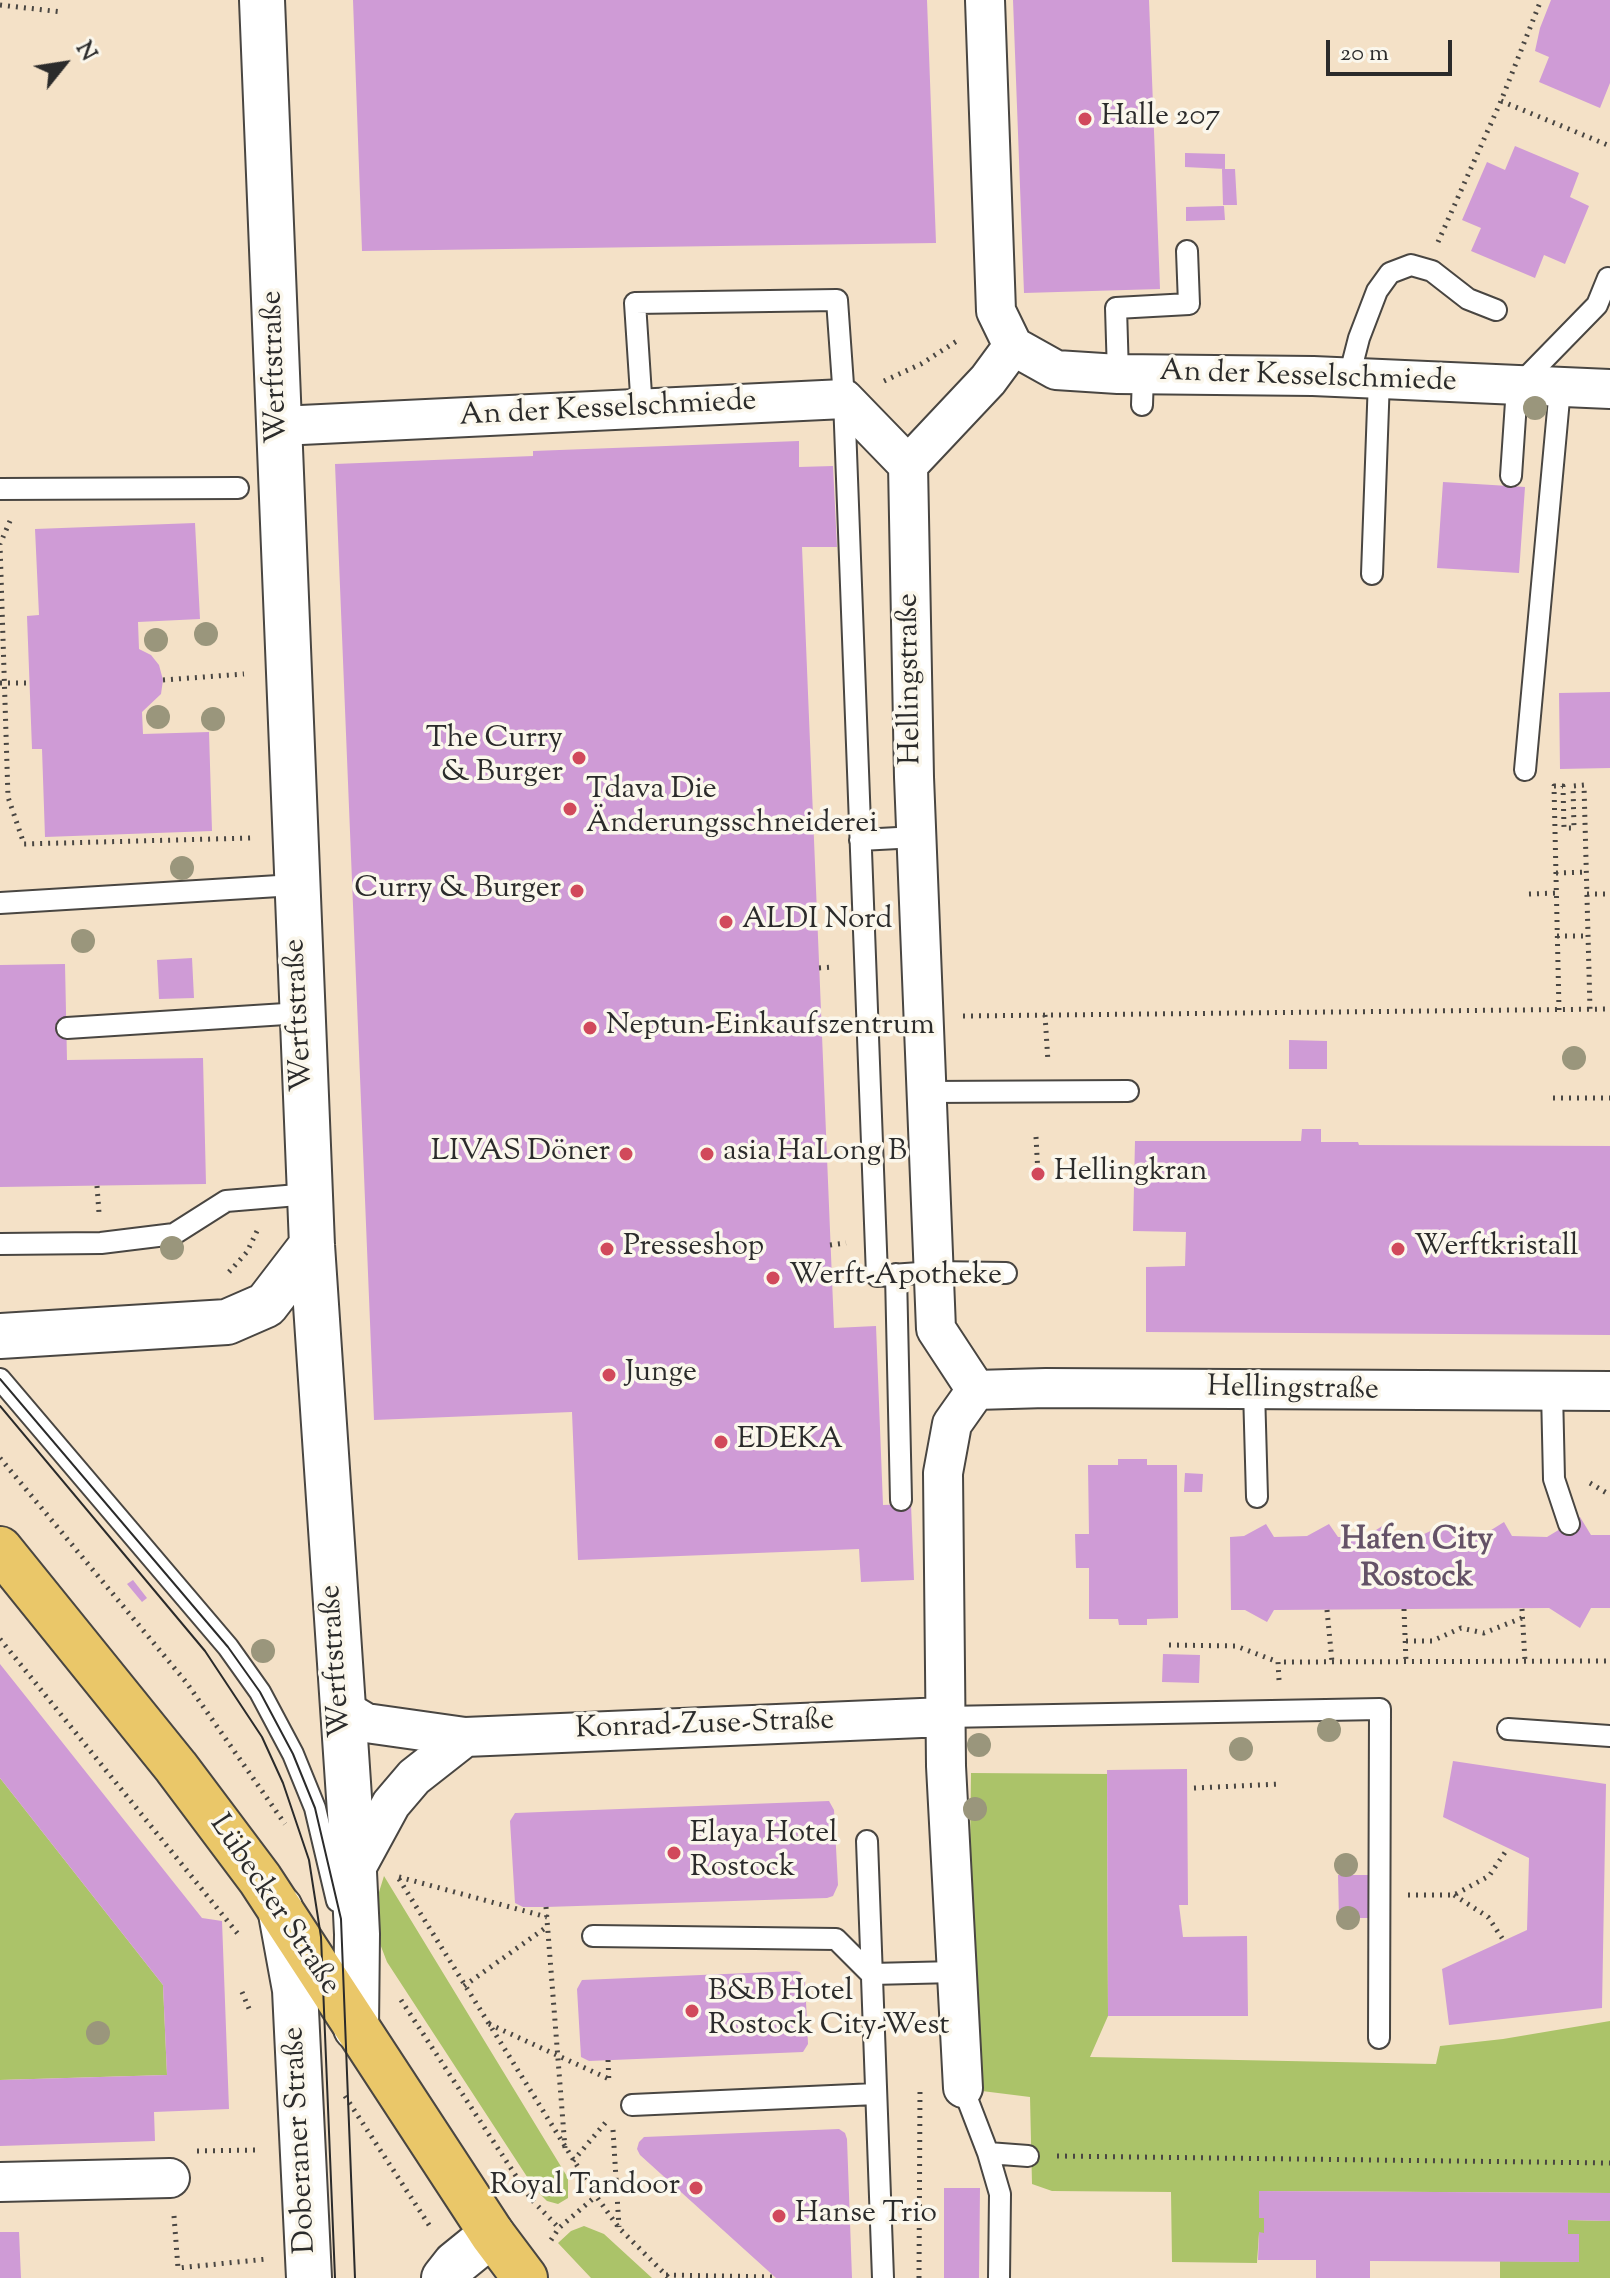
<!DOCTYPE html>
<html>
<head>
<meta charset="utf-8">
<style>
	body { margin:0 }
	#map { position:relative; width:1610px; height:2278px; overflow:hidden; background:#f4e1c7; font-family:"Sorts Mill Goudy",serif }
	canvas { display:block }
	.north { position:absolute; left:24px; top:24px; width:80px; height:80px; -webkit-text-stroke:6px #fbf7ec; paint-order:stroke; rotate:60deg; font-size:22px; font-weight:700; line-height:32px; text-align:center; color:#2b2b2b }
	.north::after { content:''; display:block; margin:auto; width:28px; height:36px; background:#2b2b2b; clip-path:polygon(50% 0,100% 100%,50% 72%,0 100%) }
	.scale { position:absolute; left:1326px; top:40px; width:126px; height:36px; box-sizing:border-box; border:4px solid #2b2b2b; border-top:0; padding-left:10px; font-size:24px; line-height:28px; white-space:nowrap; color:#2b2b2b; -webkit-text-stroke:6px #fbf7ec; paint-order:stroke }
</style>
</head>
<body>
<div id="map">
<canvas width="1610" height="2278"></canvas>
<div class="north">N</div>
<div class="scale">20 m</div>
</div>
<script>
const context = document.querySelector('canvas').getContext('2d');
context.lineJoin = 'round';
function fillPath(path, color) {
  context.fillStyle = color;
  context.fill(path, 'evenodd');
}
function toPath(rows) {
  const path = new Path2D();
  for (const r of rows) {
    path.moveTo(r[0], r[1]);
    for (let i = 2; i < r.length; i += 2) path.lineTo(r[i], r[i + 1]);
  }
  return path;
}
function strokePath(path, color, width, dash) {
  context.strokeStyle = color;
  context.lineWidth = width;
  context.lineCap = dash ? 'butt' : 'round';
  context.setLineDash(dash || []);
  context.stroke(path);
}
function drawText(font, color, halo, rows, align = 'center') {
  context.font = font + ' "Sorts Mill Goudy",serif';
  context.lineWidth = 7;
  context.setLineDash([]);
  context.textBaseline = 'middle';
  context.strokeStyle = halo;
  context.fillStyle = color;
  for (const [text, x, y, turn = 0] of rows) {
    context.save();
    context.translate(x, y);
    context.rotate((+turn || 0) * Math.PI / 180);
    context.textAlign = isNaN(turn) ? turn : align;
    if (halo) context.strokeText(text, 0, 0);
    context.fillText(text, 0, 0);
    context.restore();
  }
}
fillPath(toPath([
	[971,1773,1107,1774,1108,2016,1090,2057,1436,2064,1440,2046,1503,2039,1610,2021,1610,2193,1260,2191,1259,2217,1264,2218,1264,2233,1259,2233,1257,2263,1172,2262,1171,2192,1052,2191,1032,2184,1030,2097,982,2091,969,1936],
	[0,1778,163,1985,167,2075,0,2080],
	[384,1876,568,2178,568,2198,558,2204,547,2201,535,2189,387,1962,377,1936,375,1905],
	[1568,2220,1610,2221,1610,2278,1500,2278,1500,2261,1578,2262,1579,2235,1568,2234],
	[584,2226,604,2234,652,2278,591,2278,558,2243,571,2231]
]), '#abc369');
fillPath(toPath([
	[353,0,927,0,936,243,362,251],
	[1013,0,1149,0,1160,289,1024,293],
	[1551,0,1610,0,1610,83,1600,108,1539,82,1549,57,1535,51,1540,28],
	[1515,146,1579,173,1570,197,1589,206,1565,264,1544,255,1535,278,1471,251,1481,228,1462,220,1487,162,1505,170],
	[1185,153,1225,154,1225,169,1185,167],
	[1222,169,1235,169,1237,205,1223,205],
	[1224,206,1225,220,1186,221,1186,207],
	[799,441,799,467,833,466,837,547,802,547,834,1328,876,1326,883,1505,911,1504,914,1580,861,1582,859,1549,578,1560,572,1412,374,1420,335,464,533,456,533,451],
	[1443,482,1525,487,1519,573,1437,568],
	[195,523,200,619,138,622,139,649,151,655,159,665,163,680,161,694,142,712,143,734,209,732,212,831,45,837,42,749,32,749,27,616,39,615,35,529],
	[1610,692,1610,768,1560,769,1559,693],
	[192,958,194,998,159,999,157,960],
	[65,964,67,1060,203,1058,206,1184,0,1187,0,965],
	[1289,1040,1327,1041,1327,1069,1289,1069],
	[1302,1129,1321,1129,1321,1142,1358,1142,1359,1145,1610,1146,1610,1335,1146,1332,1146,1267,1185,1266,1186,1232,1133,1231,1135,1141,1301,1141],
	[1118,1459,1147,1459,1147,1465,1177,1465,1178,1618,1147,1619,1147,1625,1119,1625,1118,1619,1089,1619,1089,1568,1076,1568,1075,1534,1089,1534,1088,1465,1118,1465],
	[1185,1473,1203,1474,1202,1492,1184,1492],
	[1580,1517,1591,1535,1610,1535,1610,1608,1591,1608,1580,1628,1549,1608,1274,1610,1267,1622,1245,1610,1231,1610,1230,1537,1244,1536,1266,1524,1274,1537,1307,1536,1329,1524,1338,1537,1365,1537,1387,1523,1396,1537,1420,1536,1445,1524,1454,1537,1480,1537,1504,1522,1512,1536,1547,1537],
	[133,1580,147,1598,142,1602,127,1584],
	[1163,1654,1200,1655,1199,1683,1162,1682],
	[0,1664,202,1918,222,1921,229,2109,154,2112,155,2141,0,2146,0,2080,167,2075,163,1985,0,1778],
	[1453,1761,1606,1784,1602,2008,1449,2025,1442,1969,1527,1930,1529,1858,1443,1817],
	[1187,1769,1188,1905,1179,1905,1183,1937,1247,1936,1248,2016,1108,2016,1107,1770],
	[829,1801,834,1810,838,1885,833,1896,827,1898,546,1907,523,1907,515,1903,510,1821,515,1813],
	[1338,1875,1368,1875,1369,1918,1339,1918],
	[796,1971,800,1972,805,1981,808,2044,803,2052,589,2061,581,2057,577,1989,582,1980],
	[839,2129,845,2133,847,2139,852,2278,776,2278,640,2155,637,2149,639,2142,644,2137],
	[944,2188,980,2188,979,2278,944,2278],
	[1259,2191,1610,2193,1610,2221,1568,2220,1568,2234,1579,2234,1579,2262,1370,2261,1370,2278,1316,2278,1316,2260,1258,2260,1259,2232,1264,2233,1264,2218,1259,2218],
	[0,2232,19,2232,21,2278,0,2278]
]), '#cf9bd6');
const service = toPath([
	[1118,374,1116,308,1189,304,1187,251],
	[1349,377,1359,338,1377,291,1390,273,1411,265,1432,271,1468,299,1496,310],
	[1142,405,1143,375],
	[642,410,635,303,837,300,844,399,877,1276,934,1272,1006,1273],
	[1511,476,1517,387,1597,305,1608,278],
	[0,489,238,488],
	[1372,574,1379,379],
	[1525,770,1560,388],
	[860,840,917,837],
	[0,903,295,885],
	[67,1028,301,1013],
	[928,1092,1128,1091],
	[0,1244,101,1243,174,1234,226,1201,310,1194],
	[896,1274,901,1500],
	[0,1379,228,1647,260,1692,293,1754,315,1808,337,1901],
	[1254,1390,1257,1497],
	[1552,1391,1554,1479,1569,1524],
	[945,1717,1380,1709,1379,2038],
	[1508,1729,1610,1736],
	[867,1841,883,2278],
	[593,1936,836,1939,871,1974,956,1972],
	[963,2088,988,2153,1000,2194,999,2278],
	[632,2105,876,2094],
	[988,2153,1028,2156]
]);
const minor = toPath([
	[985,0,996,311,1013,346],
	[1013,346,1056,370,1118,374,1313,376,1610,389],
	[280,426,844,399,908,465],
	[976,1390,936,1329,914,777,908,465,988,380,1013,346],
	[976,1390,1046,1388,1610,1391],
	[341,1708,366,1723,465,1737,945,1717],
	[354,1872,391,1804,414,1777,465,1737],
	[963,2088,946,1766,943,1473,952,1424,976,1390],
	[0,2182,170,2178]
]);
const tertiary = toPath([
	[262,0,312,1245,354,1872,357,1934,356,2028],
	[0,1336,227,1322,266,1305,312,1245],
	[280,1908,295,1990,309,2278],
	[444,2278,455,2264,492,2234]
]);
const primary = toPath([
	[0,1549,176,1767,260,1879,492,2234,525,2278]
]);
strokePath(service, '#494642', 24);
strokePath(minor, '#494642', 42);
strokePath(tertiary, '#494642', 48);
strokePath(primary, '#494642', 48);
strokePath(toPath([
	[0,5,62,12],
	[1501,101,1610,146],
	[1438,242,1501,101,1541,0],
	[884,381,921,364,960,339],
	[10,521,0,544,8,797,24,844,251,838],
	[163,680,244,674],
	[0,683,29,683],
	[1556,873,1586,872],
	[1529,894,1557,893],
	[1587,894,1610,894],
	[1557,936,1588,936],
	[819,968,834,967],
	[1559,1010,1554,786,1563,786,1564,828,1574,828,1573,786,1584,785,1590,1009],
	[1045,1015,1048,1062],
	[963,1016,1610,1009],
	[1553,1098,1610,1098],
	[1036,1137,1038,1174],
	[97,1186,99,1213],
	[830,1245,846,1243],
	[229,1272,247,1252,257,1231],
	[0,1458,186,1682,285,1824],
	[1590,1483,1610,1495],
	[1404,1609,1406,1662],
	[1522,1609,1525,1661],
	[1327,1610,1332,1662],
	[0,1639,238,1934],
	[1406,1641,1432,1641,1461,1628,1484,1633,1522,1618],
	[1169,1645,1236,1646,1278,1662],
	[1279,1680,1278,1662,1610,1661],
	[1194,1788,1280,1784],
	[399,1877,547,1917],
	[399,1879,596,2196,619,2228,669,2278],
	[1408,1895,1454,1895,1489,1876,1508,1848],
	[1454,1895,1488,1917,1504,1941],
	[546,1907,565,2148],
	[464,1986,548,1926],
	[242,1992,250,2011],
	[401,2000,531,2199,559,2228],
	[489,2024,609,2079],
	[608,2060,609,2084],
	[345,2096,431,2228],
	[613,2130,619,2227],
	[197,2151,259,2150],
	[1057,2156,1610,2163],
	[573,2161,606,2122],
	[174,2216,178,2268,267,2259],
	[551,2240,559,2228,596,2196],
	[666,2275,774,2277],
	[919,2278,920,2091]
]), '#494642', 5, [2, 6]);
strokePath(service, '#fff', 20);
strokePath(minor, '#fff', 38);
strokePath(tertiary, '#fff', 44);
strokePath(primary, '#eac769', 44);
strokePath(toPath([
	[0,1379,228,1647,260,1692,293,1754,315,1808,341,1919,355,2278],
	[0,1406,205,1651,262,1737,283,1783,309,1860,321,1937,335,2278]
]), '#2b2b2b', 2);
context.fillStyle = '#9a967c';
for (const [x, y] of [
	[1535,408],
	[206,634],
	[156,640],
	[158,717],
	[213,719],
	[182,868],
	[83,941],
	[1574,1058],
	[172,1248],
	[263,1651],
	[1329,1730],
	[979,1745],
	[1241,1749],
	[975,1809],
	[1346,1865],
	[1348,1918],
	[98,2033]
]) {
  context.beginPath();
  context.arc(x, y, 12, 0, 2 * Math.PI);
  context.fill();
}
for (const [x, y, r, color] of [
	[1085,119,8,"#d1495b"],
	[579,758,8,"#d1495b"],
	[570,809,8,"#d1495b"],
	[577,891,8,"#d1495b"],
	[726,922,8,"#d1495b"],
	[590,1028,8,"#d1495b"],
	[626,1154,8,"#d1495b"],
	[707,1154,8,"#d1495b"],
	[1038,1174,8,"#d1495b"],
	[607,1249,8,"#d1495b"],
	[1398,1249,8,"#d1495b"],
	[773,1278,8,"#d1495b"],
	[609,1375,8,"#d1495b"],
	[721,1442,8,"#d1495b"],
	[674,1853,8,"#d1495b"],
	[692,2011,8,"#d1495b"],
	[696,2188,8,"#d1495b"],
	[779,2216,8,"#d1495b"]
]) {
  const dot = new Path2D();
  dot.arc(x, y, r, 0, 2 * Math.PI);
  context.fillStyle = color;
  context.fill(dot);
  strokePath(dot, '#fbf7ec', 3);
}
drawText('30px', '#2b2b2b', '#fbf7ec', [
	["Halle 207",1101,119],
	["The Curry",563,741,"right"],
	["& Burger",563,775,"right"],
	["Tdava Die",586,792],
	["Änderungsschneiderei",586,826],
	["Curry & Burger",561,891,"right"],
	["ALDI Nord",742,922],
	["Neptun-Einkaufszentrum",606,1028],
	["LIVAS Döner",610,1154,"right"],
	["asia HaLong B",723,1154],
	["Hellingkran",1054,1174],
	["Presseshop",623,1249],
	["Werftkristall",1414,1249],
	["Werft-Apotheke",789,1278],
	["Junge",625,1375],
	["EDEKA",737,1442],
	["Elaya Hotel",690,1836],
	["Rostock",690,1870],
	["B&B Hotel",708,1994],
	["Rostock City-West",708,2028],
	["Royal Tandoor",680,2188,"right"],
	["Hanse Trio",795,2216]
], 'left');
drawText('30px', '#2b2b2b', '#fbf7ec', [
	["Werftstraße",277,367,-92],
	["An der Kesselschmiede",1308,379,2],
	["An der Kesselschmiede",608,411,-3],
	["Hellingstraße",912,679,-91],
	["Werftstraße",301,1015,-93],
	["Hellingstraße",1293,1391,1],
	["Werftstraße",338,1661,-94],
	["Konrad-Zuse-Straße",705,1727,-2],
	["Lübecker Straße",273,1906,56],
	["Doberaner Straße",302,2140,-93]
]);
drawText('bold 32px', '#645267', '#fbf7ec', [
	["Hafen City",1417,1543],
	["Rostock",1417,1580]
]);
</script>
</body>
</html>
